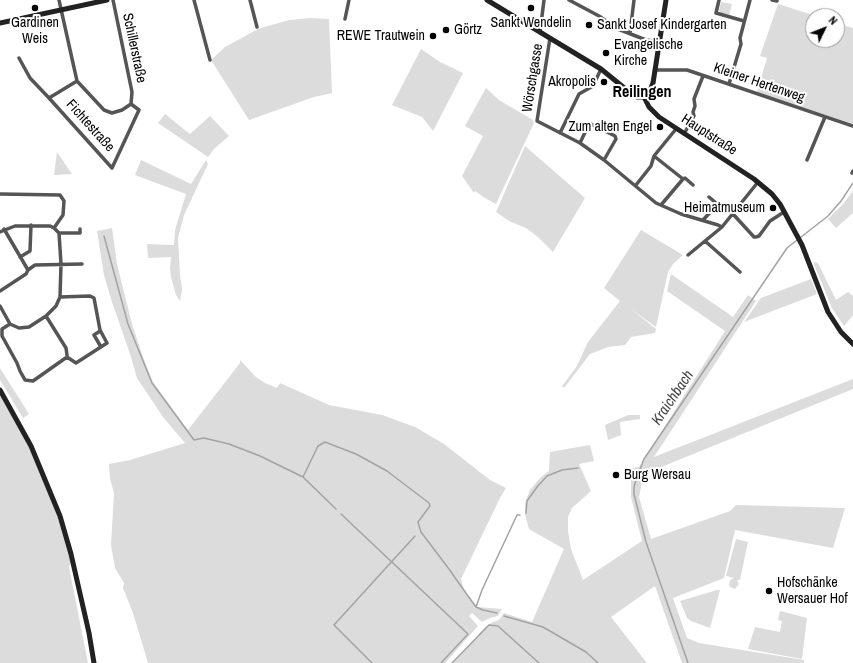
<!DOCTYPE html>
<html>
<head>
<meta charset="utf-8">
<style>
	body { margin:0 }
	#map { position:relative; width:853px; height:663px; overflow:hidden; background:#fff; font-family:"Archivo Narrow",sans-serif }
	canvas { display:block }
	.north { position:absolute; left:805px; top:8px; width:40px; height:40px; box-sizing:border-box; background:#fff; border:1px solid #999; border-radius:50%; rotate:47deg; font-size:11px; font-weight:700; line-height:16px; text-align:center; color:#000 }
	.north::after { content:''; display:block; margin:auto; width:14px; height:18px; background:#000; clip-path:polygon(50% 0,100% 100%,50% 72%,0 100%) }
</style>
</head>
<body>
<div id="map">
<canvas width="853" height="663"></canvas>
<div class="north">N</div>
</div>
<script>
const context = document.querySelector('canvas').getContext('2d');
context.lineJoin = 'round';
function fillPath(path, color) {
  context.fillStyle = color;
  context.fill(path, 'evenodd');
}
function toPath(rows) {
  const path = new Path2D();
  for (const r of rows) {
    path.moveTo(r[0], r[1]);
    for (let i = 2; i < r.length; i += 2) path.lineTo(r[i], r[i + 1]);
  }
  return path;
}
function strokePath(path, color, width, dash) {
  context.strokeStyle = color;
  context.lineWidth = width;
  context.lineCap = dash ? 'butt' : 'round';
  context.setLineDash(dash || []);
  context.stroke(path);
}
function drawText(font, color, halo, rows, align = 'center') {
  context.font = font + ' "Archivo Narrow",sans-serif';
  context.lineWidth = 4;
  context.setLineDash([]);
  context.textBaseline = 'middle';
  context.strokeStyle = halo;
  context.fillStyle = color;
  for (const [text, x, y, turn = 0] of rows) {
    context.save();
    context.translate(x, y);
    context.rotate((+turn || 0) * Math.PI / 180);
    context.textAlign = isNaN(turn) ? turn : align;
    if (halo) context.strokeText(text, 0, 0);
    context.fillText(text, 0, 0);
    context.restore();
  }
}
fillPath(toPath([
	[721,2,732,4,729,16,721,13,719,11],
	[778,4,816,16,813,16,813,40,837,40,837,23,853,28,853,124,757,92,767,58,760,56],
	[310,18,329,19,332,93,314,97,249,120,211,60,225,47,258,29,289,20],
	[421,49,440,62,463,73,433,131,422,117,392,105],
	[486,88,499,100,533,120,534,123,496,204,485,198,475,191,474,193,462,176,483,136,465,126],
	[165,114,190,134,210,116,229,136,214,149,208,157,158,123],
	[525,146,585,198,553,252,538,237,526,228,509,221,496,212],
	[57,152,72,174,54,175],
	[141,160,191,184,206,160,208,164,184,215,178,238,180,275,182,289,180,301,176,295,171,277,170,269,171,257,148,258,147,244,174,245,175,230,186,194,135,175],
	[852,192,853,193,853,213,836,228,828,219,844,203],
	[112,228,117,264,132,324,143,357,153,382,188,430,240,363,240,360,256,377,265,383,277,388,280,383,329,405,382,415,415,427,444,444,490,480,506,488,500,498,461,579,464,590,477,607,502,609,498,616,490,618,482,622,472,613,469,616,478,626,445,663,148,663,133,613,123,588,124,583,115,568,111,545,114,493,110,479,109,464,130,460,185,443,163,417,137,378,130,354,111,299,104,275,97,231],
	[641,230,683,255,673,264,668,272,656,327,631,309,656,329,655,333,631,337,625,345,608,347,590,354,564,388,562,386,577,366,588,342,620,301,604,288],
	[813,262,818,263,836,300,848,292,853,296,853,315,844,326,832,308],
	[671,274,733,317,748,295,756,301,654,457,853,379,853,389,649,472,643,477,639,497,651,539,730,511,736,505,845,508,833,548,735,530,724,578,673,598,687,638,699,643,804,660,804,663,682,663,655,586,611,617,647,663,453,663,485,627,493,622,499,620,504,613,532,622,564,549,529,529,525,514,525,503,530,490,540,478,549,471,550,452,590,445,594,461,579,464,591,491,572,508,568,517,568,531,571,549,583,580,642,541,631,497,631,471,633,468,639,467,725,331,667,291],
	[811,279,817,294,744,322,761,298],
	[0,368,29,414,23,418,0,380],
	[0,395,29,446,51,497,69,552,71,562,69,567,88,663,0,663],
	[628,415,640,415,640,419,620,422,621,435,608,440,605,425],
	[736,539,748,542,740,580,737,580,739,584,735,589,730,587,729,585,730,580,734,578,726,576],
	[717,590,720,590,710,628,691,621,687,618,680,601],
	[780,611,807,618,802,659,748,649,755,627,780,632,782,621,778,620]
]), '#dcdcdc');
strokePath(toPath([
	[104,236,128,324,152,383,194,440,204,438,229,444,260,456,303,477],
	[336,509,303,477,318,446,325,442,356,454,387,471,429,503,430,506,418,522,421,532,449,569,458,582,476,607],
	[526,513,527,501,537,487,547,476,562,470,578,468],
	[341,514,468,634,441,663],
	[497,613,483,610,476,607,482,590,517,515,520,515],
	[504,616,543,627,586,652,598,663],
	[372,663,334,625,415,536],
	[452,663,489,625,498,626,539,663],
	[688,663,646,542,634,494,634,487,637,477,644,459,787,248,828,216,841,201,853,183]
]), '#a3a3a3', 1.5);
strokePath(toPath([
	[59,0,77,81,104,110,112,113,122,110,131,104,132,92,113,0],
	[194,0,210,60],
	[250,0,257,27],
	[569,0,599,16,618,29,646,40,660,42],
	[719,0,716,13,744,21],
	[772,0,777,1],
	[345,19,349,0],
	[540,32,544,0],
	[630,33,634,0],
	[550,38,537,121,580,143,604,160,656,203,681,214,718,225,722,227],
	[19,58,30,78,49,98],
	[656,70,687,70,853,126],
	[77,81,49,98,112,168,139,110,131,104],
	[729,84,741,44,740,38,750,0],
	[560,133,579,94,593,86,601,69],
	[684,134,694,116,693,112,695,106,694,99,703,76],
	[580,143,588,126,591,124,615,136,616,139,604,160],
	[654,156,683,179,685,178,693,185],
	[807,160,825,117],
	[852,173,853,171],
	[636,185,651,166,654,156,676,129],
	[0,194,60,195,64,201,63,215,54,228],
	[661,205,683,179],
	[733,214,754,237,756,237,759,236,770,221,784,212],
	[703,220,717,205,716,203,709,197],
	[4,229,28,270],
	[0,232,15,226,50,226,54,228,59,233,61,264,60,297,56,306,46,316,29,327,19,328,10,324,0,306],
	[59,233,80,233,80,229],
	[705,241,740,272],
	[688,255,722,227,758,182],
	[20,257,30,251,31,225],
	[0,291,26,274,28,270,35,265,82,264],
	[60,297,90,296,94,298,100,330,107,343,76,363,67,357],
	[10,324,2,329,2,336,17,363,20,371,25,380,33,381,67,357,67,355,66,348,46,316],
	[100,331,94,335,101,347]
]), '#555', 3.5);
strokePath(toPath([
	[487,0,601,69,633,95,637,97,644,97],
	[0,23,107,0],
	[644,97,649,107,659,117,754,179,772,194,780,204,802,245,828,312,841,332,853,344],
	[644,97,649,93,653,83,666,0],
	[0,390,31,446,60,516,71,554,89,633,94,663]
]), '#222', 5);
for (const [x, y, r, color] of [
	[35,8,4,"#000"],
	[531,8,4,"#000"],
	[589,25,4,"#000"],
	[446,30,4,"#000"],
	[433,36,4,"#000"],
	[606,53,4,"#000"],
	[604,82,4,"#000"],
	[660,127,4,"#000"],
	[773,208,4,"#000"],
	[616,475,4,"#000"],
	[769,591,4,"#000"]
]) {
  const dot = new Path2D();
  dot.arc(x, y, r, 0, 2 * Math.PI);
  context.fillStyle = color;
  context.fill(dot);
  strokePath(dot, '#fff', 1.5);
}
drawText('14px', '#000', '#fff', [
	["Gardinen",35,23,"center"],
	["Weis",35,39,"center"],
	["Sankt Wendelin",531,23,"center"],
	["Sankt Josef Kindergarten",597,25],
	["Görtz",454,30],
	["REWE Trautwein",425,36,"right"],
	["Evangelische",614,45],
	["Kirche",614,61],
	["Akropolis",596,82,"right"],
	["Zum alten Engel",652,127,"right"],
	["Heimatmuseum",765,208,"right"],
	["Burg Wersau",624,475],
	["Hofschänke",777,583],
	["Wersauer Hof",777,599]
], 'left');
drawText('14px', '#000', '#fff', [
	["Schillerstraße",134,48,78],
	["Wörschgasse",533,78,-81],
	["Kleiner Hertenweg",759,83,19],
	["Fichtestraße",90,126,48],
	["Hauptstraße",709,135,33]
]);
drawText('italic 15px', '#444', '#fff', [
	["Kraichbach",673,398,-56]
]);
drawText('bold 16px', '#000', '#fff', [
	["Reilingen",642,93]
]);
</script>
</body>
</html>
